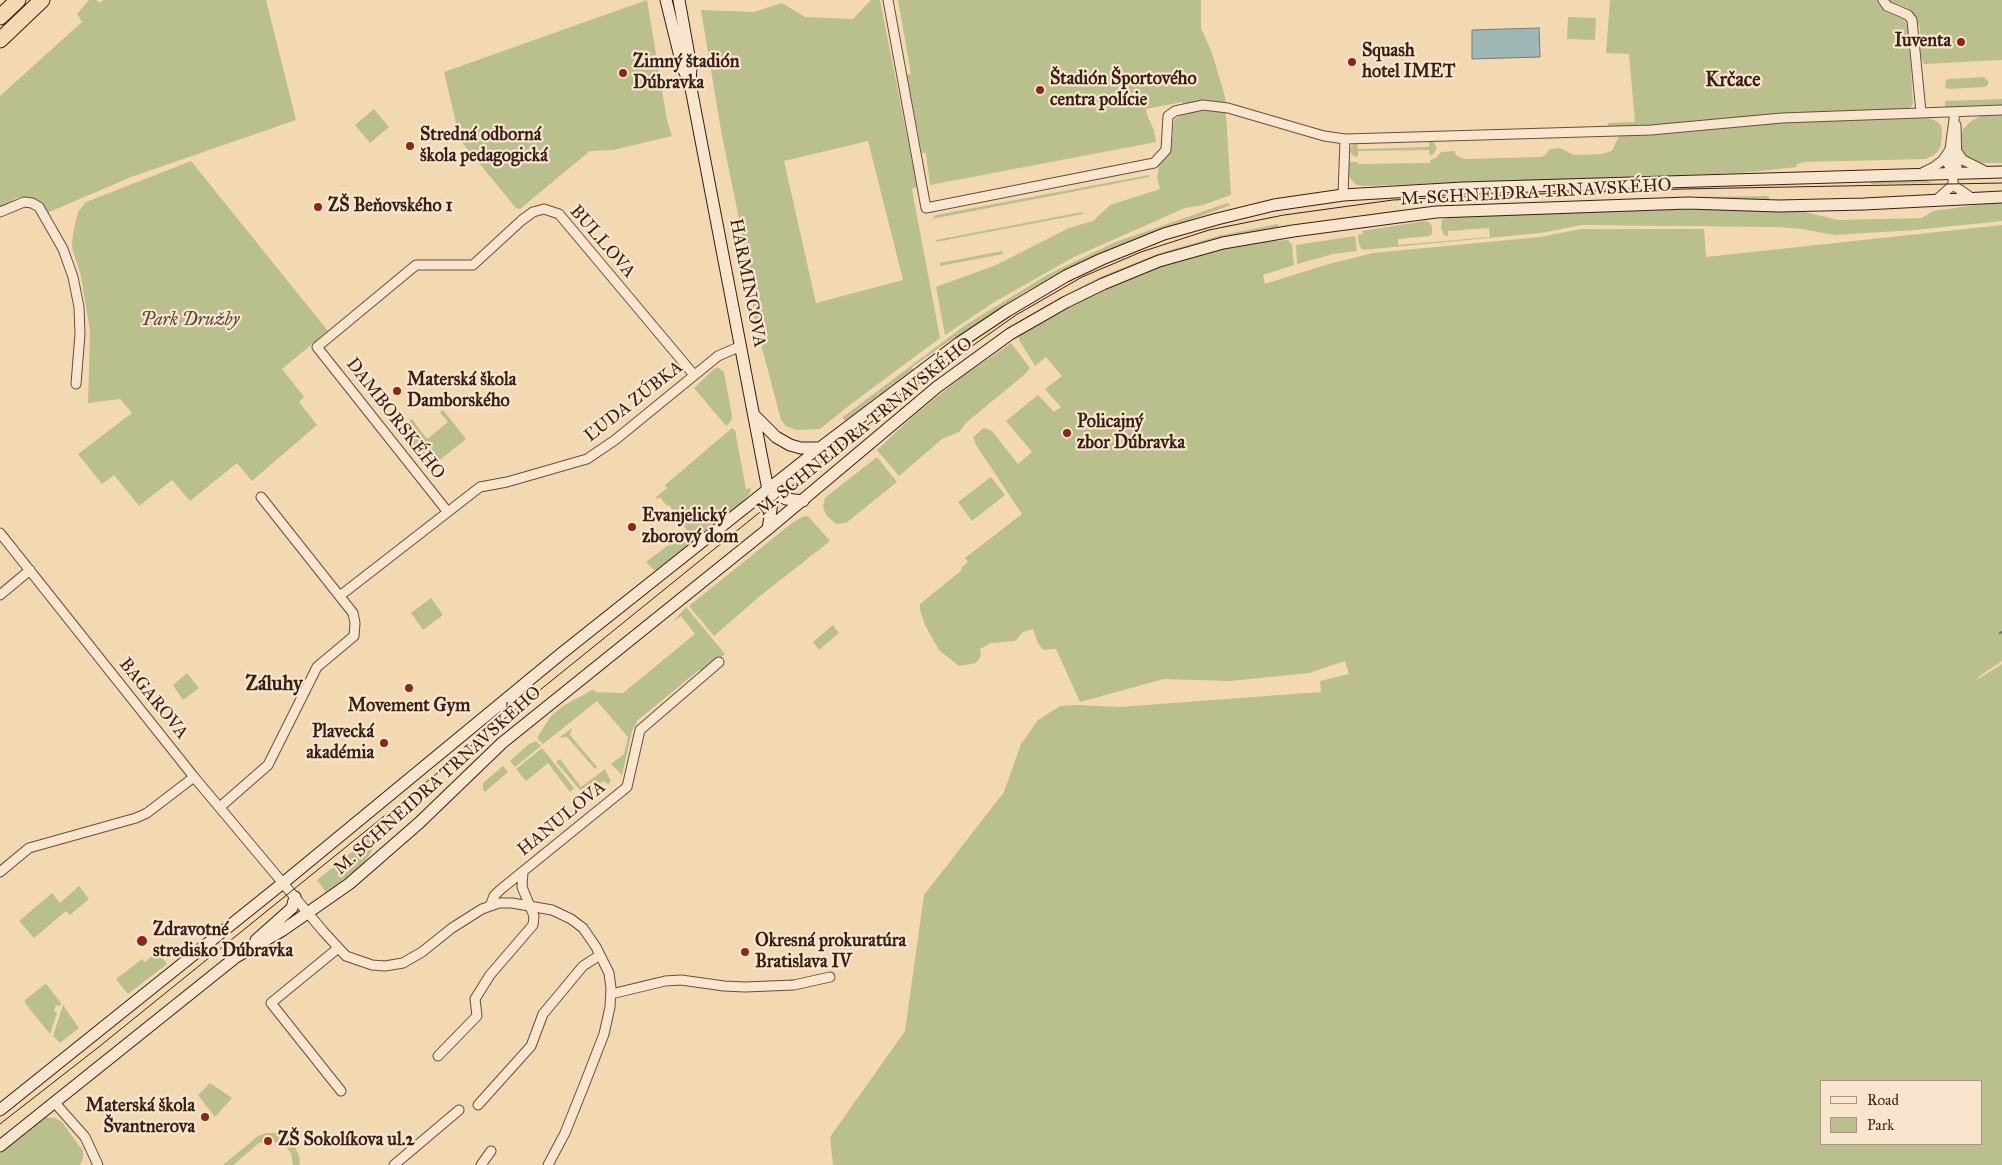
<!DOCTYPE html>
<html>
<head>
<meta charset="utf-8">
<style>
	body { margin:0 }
	#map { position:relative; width:2002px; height:1165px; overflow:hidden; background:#f3d9b2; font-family:"IM FELL Great Primer",serif }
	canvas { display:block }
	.legend { position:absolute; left:1820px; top:1080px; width:162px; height:65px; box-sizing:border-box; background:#f7e6cd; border:1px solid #ab9683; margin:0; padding:6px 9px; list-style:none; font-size:15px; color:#381f15 }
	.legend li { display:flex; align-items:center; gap:10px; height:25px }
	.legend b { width:25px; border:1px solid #ab9683 }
</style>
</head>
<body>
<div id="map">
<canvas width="2002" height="1165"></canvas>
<ul class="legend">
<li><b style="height:6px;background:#f7e6cd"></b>Road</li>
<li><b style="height:14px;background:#b9bf8d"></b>Park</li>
</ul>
</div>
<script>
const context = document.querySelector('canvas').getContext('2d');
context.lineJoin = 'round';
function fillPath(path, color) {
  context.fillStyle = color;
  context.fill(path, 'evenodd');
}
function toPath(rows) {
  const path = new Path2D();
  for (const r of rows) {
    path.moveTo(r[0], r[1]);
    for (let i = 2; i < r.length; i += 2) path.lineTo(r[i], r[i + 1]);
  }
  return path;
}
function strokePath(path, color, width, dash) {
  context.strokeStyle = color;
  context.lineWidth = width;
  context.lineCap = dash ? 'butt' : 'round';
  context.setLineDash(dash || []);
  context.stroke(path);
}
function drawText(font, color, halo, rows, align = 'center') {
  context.font = font + ' "IM FELL Great Primer",serif';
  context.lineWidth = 4.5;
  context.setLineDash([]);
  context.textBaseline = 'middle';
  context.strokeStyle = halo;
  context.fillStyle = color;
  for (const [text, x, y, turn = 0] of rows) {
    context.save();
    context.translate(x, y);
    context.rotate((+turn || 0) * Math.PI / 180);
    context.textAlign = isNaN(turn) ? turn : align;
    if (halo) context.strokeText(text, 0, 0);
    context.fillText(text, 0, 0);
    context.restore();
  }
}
fillPath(toPath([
	[89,0,96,0,100,3,103,0,266,0,296,120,131,177,47,213,41,203,28,197,16,198,0,207,0,96,82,22,77,14],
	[647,0,667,120,672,136,613,150,590,151,520,209,516,208,460,140,444,72],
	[871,0,880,0,917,187,912,189,940,338,851,404,820,429,796,430,786,426,781,420,752,310,755,296,722,136,701,10,754,12,782,3,805,17,853,19],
	[868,141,903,280,816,303,784,161],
	[898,0,1201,0,1201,28,1212,53,1225,97,1231,195,1203,205,1185,208,1074,257,996,301,945,335,936,287,996,265,1069,228,1093,221,1110,205,1160,189,1157,178,1159,166,1171,149,1174,120,1185,111,1182,102,1146,109,1147,115,1154,130,1156,142,930,185,926,153,922,153,907,75,911,74],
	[1610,0,2002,0,2002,60,1924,64,1921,57,1920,28,1915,16,1907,8,1888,1,1877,1,1884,11,1903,19,1908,25,1913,104,1909,109,1648,126,1609,127,1608,123,1635,122,1629,54,1606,53],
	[1568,17,1596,18,1595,40,1567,39],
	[1984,77,1989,82,1987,86,1984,87,1948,89,1945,87,1946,80,1949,79],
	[2002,99,2002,105,1945,108,1945,101],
	[374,109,389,127,370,143,355,125],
	[2002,114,2002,163,1981,163,1969,158,1962,151,1960,140,1963,129,1970,122,1983,115],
	[1922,116,1936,121,1941,125,1942,131,1941,145,1938,151,1934,155,1926,159,1805,162,1797,164,1797,167,1741,173,1362,186,1355,184,1350,178,1348,171,1348,162,1358,162,1358,164,1430,163,1430,160,1436,158,1441,152,1454,151,1457,156,1464,159,1541,157,1545,155,1550,149,1560,148,1574,155,1602,154,1612,151,1619,136,1624,136,1681,133,1773,122],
	[1429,141,1434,143,1437,148,1434,153,1430,156,1429,150,1358,151,1358,157,1353,156,1350,151,1352,145,1357,143,1358,149,1429,147],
	[191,161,328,331,282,369,304,397,299,402,317,425,252,481,237,463,190,501,172,480,139,506,114,475,102,484,78,454,132,413,120,399,88,403,90,331,81,276,72,248,73,233,78,212,86,202],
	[1149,175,1149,177,932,219,936,215],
	[1924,180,1933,183,1871,184,1871,181],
	[1769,196,1769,200,1694,198,1694,197],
	[1227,203,1231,205,1131,241,1049,279,1020,295,956,339,955,337,912,367,913,369,846,420,843,419,843,417,964,326,1047,275,1113,243],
	[1991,203,2002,203,2002,221,1915,230,1834,235,1802,229,1778,227,1582,225,1541,233,1362,250,1359,245,1358,235,1363,234,1362,231,1425,221,1429,222,1432,227,1432,233,1430,236,1398,239,1398,245,1490,237,1489,228,1448,231,1448,236,1444,235,1441,228,1442,220,1454,216,1702,209,1805,212,1838,220,1922,218,1933,211],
	[1082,212,1083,214,936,242,936,240],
	[1278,224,1279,228,1192,245,1160,255,1126,268,1057,299,1100,277,1160,253,1222,235],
	[2002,225,2002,661,1981,675,1975,681,2002,664,2002,1165,833,1165,830,1137,905,1031,924,895,1004,792,1021,744,1038,720,1060,706,1079,705,1119,707,1321,692,1320,681,1349,674,1345,661,1309,673,1230,681,1164,679,1080,702,1056,649,1043,650,1038,643,1033,629,1023,632,1015,641,991,643,980,649,981,656,976,663,959,666,939,650,925,625,920,610,920,604,962,570,961,568,968,562,965,558,1022,514,976,445,973,437,984,428,992,431,1018,464,1032,452,1006,421,1038,395,1054,412,1061,407,1045,389,1062,376,1046,357,1035,366,1019,340,1019,336,1082,301,1142,273,1174,261,1209,252,1252,243,1288,240,1292,245,1294,265,1263,275,1265,284,1325,265,1373,253,1540,237,1581,229,1704,229,1706,257],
	[1821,1081,1981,1081,1981,1144,1821,1144],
	[1355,236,1357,251,1333,254,1297,264,1296,245],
	[1002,251,1003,254,940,266,940,263],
	[1011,343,1030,368,1024,375,967,422,959,432,942,439,899,476,877,450,912,417,963,376],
	[718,367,724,372,732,416,731,421,726,426,694,388,714,369],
	[443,410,466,439,430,468,400,429,412,419,427,439,448,422,440,412],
	[732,428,735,430,746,489,751,488,750,493,742,503,659,570,654,570,646,562,687,531,669,505,667,506,660,497,657,499,656,497,667,488,665,485],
	[877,457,897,482,846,523,836,524,826,515,823,507,825,498],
	[991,477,1005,495,972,521,958,502],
	[808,516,830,541,760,596,714,636,689,606,792,523,802,517],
	[431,598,443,615,423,630,411,613],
	[686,607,725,654,704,672,699,670,638,720,632,731,622,775,611,764,624,754,628,737,597,701,543,744,537,738,551,716,563,706,594,689,595,692,623,693,695,634,681,616,672,623],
	[833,625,839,633,819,650,813,642],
	[187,673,199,688,183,700,173,685],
	[572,728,570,735,597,767,595,769,567,737,559,738],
	[536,741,541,746,515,767,510,761,529,744],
	[542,748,574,788,570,792,548,763,526,781,516,769],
	[560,759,581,787,605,769,611,781,608,784,603,781,593,790,587,792,581,791,556,762],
	[503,766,508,772,485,792,483,789,483,783],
	[393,819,360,869,327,894,317,880],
	[79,886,89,899,70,915,66,911,34,938,19,921,52,893,60,903],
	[157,951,167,964,128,994,116,979,142,959,145,962],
	[45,984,47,985,61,1003,60,1006,56,1005,54,1011,57,1013,50,1034,25,1003,25,1000],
	[63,1005,79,1028,60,1043,53,1036],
	[210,1083,232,1098,215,1117,198,1095],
	[45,1117,55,1118,62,1122,83,1151,83,1159,80,1165,0,1165,0,1152],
	[266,1133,276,1133,286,1137,293,1143,299,1156,300,1165,293,1165,291,1153,286,1147,272,1141,259,1143,233,1165,223,1165,258,1136]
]), '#b9bf8d');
const water = toPath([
	[1539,28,1540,57,1472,59,1472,30,1539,28]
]);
fillPath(water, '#9eb8b6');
strokePath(water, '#757b76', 1);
strokePath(toPath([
	[2000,633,2002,632]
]), '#757b76', 2.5);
const street = toPath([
	[888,0,926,208,1154,163,1166,150,1168,116,1175,111,1203,105,1228,108,1324,136,1345,139,1651,130,1782,118,2002,110],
	[1883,0,1887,6,1908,15,1912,20,1921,112],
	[1958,153,1963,160,1987,172],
	[1953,173,1957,168,1956,125],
	[1920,174,1934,167,1943,160,1949,151],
	[1953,185,1973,199],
	[1343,195,1345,139],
	[1935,201,1953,185,1953,173,1948,164,1955,112],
	[0,212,24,202,32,203,39,207,63,249,73,277,79,307,80,334,76,384],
	[447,511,317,347,416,265,473,265,522,220,533,212,544,209,559,214,694,375],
	[0,533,194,777,323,931,346,956,372,965,385,966,403,963,422,952,452,928,482,909,499,903,512,903,552,910,571,919,583,928,596,947,609,973,611,988,610,1007,604,1034,585,1083,565,1133,548,1165],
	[0,595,30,570],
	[341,595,480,487,507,482,587,459,615,440,718,356,741,346],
	[220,807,268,765,317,667,354,636,355,623,353,613,261,497],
	[0,872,29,848,136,818,147,813,194,777],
	[490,906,494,896,500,890,627,787,640,730,719,662],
	[337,949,271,1003,341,1091],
	[611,994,665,981,681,980,724,986,745,987,794,985,830,977],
	[438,1056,477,1016,475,999,490,975,533,925,534,916,522,887,523,872],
	[55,1103,85,1137,98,1165],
	[478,1105,531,1046,543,1014,583,966,600,955],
	[394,1165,459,1110],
	[481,1165,491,1151]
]);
const secondary = toPath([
	[666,0,683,69,690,82],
	[679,0,691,67,690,83,768,490,772,503,768,529],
	[755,416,776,437,790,445,801,448,820,448],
	[768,490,786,499,803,501],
	[256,940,292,908,295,897],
	[0,1110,283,883,562,653,820,448,959,343,1007,311,1066,276,1102,259,1164,234,1217,219,1274,205,1343,195,1463,188,2002,172],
	[0,1146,236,957,283,930,349,884,419,823,502,743,768,529,937,387,1010,334,1066,302,1103,284,1159,261,1223,243,1293,231,1436,212,1688,203,1779,206,1864,204,2002,197]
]);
const highway = toPath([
	[0,17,18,0],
	[0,40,42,0]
]);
strokePath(street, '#674e3c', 11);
strokePath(secondary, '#381f15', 13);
strokePath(highway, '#381f15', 17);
strokePath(street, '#f7e6cd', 9);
strokePath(secondary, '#f7e6cd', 11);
strokePath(highway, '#f3d9b2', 15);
strokePath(toPath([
	[0,1124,100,1046,917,385,1016,315,1082,277,1141,252,1209,230,1284,215,1393,200,1451,197,1682,189,2002,183]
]), '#381f15', 1);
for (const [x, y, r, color] of [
	[1961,42,5,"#8f2418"],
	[1352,62,5,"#8f2418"],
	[623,73,5,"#8f2418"],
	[1040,90,5,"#8f2418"],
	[410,146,5,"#8f2418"],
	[318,207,5,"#8f2418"],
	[397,391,5,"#8f2418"],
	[1067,433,5,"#8f2418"],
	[632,527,5,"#8f2418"],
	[409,688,5,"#8f2418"],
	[384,743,5,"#8f2418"],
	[142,941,6,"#8f2418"],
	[745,952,5,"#8f2418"],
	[205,1117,5,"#8f2418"],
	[268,1141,5,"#8f2418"]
]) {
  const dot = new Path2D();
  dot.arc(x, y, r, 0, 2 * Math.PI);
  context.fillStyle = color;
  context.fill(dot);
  strokePath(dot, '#f7e6cd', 2);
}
drawText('bold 18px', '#381f15', '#f7e6cd', [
	["Iuventa",1951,42,"right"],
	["Squash",1362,52],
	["hotel IMET",1362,73],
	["Zimný štadión",633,63],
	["Dúbravka",633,84],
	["Štadión Športového",1050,80],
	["centra polície",1050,101],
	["Stredná odborná",420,136],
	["škola pedagogická",420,157],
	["ZŠ Beňovského 1",328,207],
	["Materská škola",407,381],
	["Damborského",407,402],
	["Policajný",1077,423],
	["zbor Dúbravka",1077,444],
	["Evanjelický",642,517],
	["zborový dom",642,538],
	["Movement Gym",409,707,"center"],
	["Plavecká",374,733,"right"],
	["akadémia",374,754,"right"],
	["Zdravotné",153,931],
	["stredisko Dúbravka",153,952],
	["Okresná prokuratúra",755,942],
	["Bratislava IV",755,963],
	["Materská škola",195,1107,"right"],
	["Švantnerova",195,1128,"right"],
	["ZŠ Sokolíkova ul.2",278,1141]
], 'left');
drawText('18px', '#381f15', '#f7e6cd', [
	["M. SCHNEIDRA TRNAVSKÉHO",1536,193,-3],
	["BULLOVA",602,242,49],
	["HARMINCOVA",747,283,79],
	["ĽUDA ZÚBKA",634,402,-38],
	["DAMBORSKÉHO",395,419,52],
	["M. SCHNEIDRA TRNAVSKÉHO",865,427,-39],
	["BAGAROVA",153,699,51],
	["M. SCHNEIDRA TRNAVSKÉHO",438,781,-42],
	["HANULOVA",562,819,-39]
]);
drawText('italic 18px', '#584733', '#f7e6cd', [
	["Park Družby",190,321]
]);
drawText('bold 20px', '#381f15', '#f7e6cd', [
	["Krčace",1733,81],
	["Záluhy",274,685]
]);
</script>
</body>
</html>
